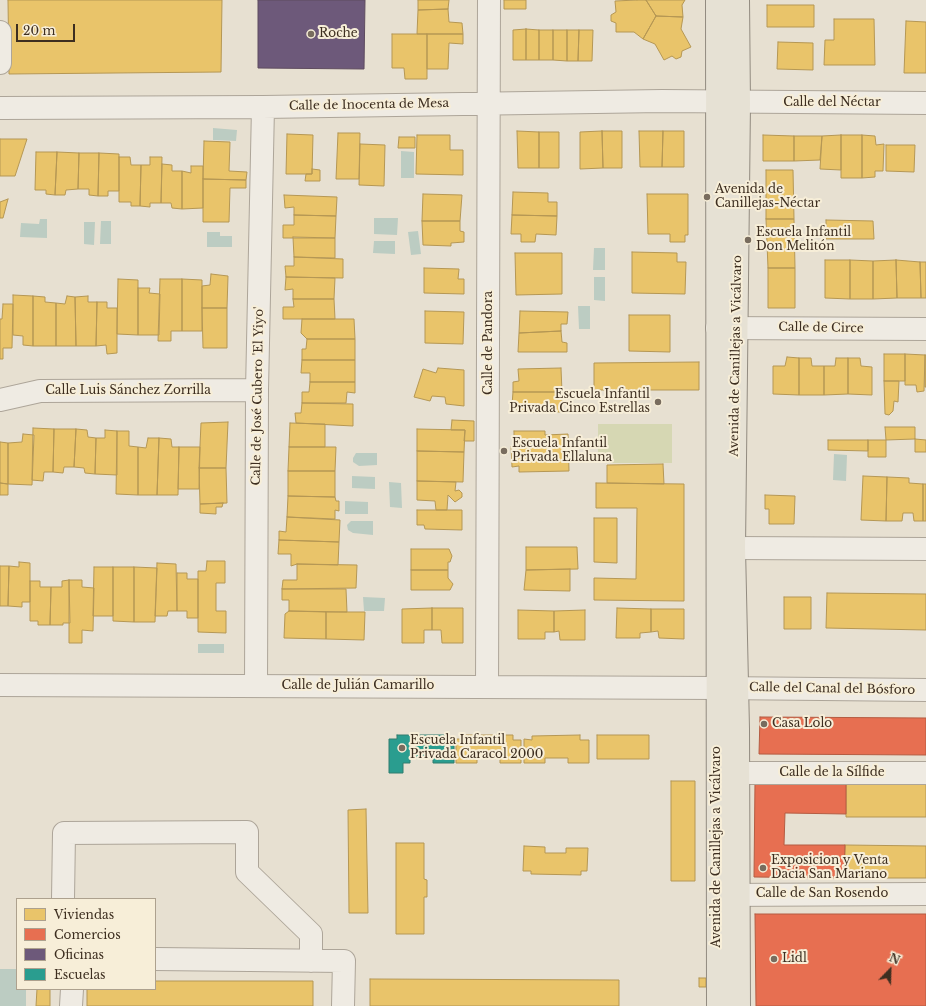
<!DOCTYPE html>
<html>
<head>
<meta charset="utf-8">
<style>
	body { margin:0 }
	#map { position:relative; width:926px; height:1006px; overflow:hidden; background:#e7e0d1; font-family:"Libre Baskerville",serif }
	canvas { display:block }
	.legend { position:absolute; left:16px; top:898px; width:140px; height:92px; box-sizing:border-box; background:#f7eed8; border:1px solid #ada18e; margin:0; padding:5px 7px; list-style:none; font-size:12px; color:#3d2e20 }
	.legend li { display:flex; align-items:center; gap:8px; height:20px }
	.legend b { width:20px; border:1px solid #ada18e }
	.north { position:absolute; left:870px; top:950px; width:40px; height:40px; -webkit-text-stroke:3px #f7eed8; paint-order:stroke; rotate:23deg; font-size:11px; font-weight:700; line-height:16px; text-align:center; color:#3d2e20 }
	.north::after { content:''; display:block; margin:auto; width:14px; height:18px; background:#3d2e20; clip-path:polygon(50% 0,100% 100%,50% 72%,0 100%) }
	.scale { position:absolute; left:16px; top:24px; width:59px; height:18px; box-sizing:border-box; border:2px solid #3d2e20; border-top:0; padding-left:5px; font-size:12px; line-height:14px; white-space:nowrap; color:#3d2e20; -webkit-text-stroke:3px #f7eed8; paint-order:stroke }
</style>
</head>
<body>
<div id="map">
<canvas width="926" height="1006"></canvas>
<ul class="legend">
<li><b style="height:11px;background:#e9c46a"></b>Viviendas</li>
<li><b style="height:11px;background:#e76f51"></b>Comercios</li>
<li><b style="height:11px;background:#6d597a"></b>Oficinas</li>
<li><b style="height:11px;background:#2a9d8f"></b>Escuelas</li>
</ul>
<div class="north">N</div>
<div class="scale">20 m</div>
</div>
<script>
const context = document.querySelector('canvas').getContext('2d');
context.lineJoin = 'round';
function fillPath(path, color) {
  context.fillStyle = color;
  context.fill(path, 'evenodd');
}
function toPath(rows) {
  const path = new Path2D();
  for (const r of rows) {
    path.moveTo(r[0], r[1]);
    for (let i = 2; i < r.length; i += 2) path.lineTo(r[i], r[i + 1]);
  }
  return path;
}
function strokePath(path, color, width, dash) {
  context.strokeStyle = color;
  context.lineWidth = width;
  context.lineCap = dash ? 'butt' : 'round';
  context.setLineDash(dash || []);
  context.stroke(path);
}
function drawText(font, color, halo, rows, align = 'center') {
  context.font = font + ' "Libre Baskerville",serif';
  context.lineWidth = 4;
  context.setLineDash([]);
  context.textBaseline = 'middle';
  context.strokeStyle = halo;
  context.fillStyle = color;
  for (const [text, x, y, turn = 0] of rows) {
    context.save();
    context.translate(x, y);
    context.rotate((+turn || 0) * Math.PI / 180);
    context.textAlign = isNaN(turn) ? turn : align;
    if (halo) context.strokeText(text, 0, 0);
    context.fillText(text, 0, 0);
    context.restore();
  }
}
fillPath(toPath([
	[598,424,672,424,672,463,598,463]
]), '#d6d7b3');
fillPath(toPath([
	[213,128,237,130,236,141,213,140],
	[401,151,414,152,414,178,401,178],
	[374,218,398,218,397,235,374,234],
	[40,219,47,219,47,238,20,237,21,223,39,224],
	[101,221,111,221,111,244,100,244],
	[84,222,95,222,94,245,84,244],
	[418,231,421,254,411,255,408,232],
	[207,232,220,232,220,236,232,236,232,247,207,247],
	[374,241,395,241,395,254,373,253],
	[594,248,605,248,605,270,593,270],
	[594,277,605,277,605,301,594,300],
	[578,306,590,306,590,329,579,329],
	[356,453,377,453,377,465,359,466,353,462,353,458],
	[834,454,847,455,846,481,833,480],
	[352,476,375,477,375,489,352,488],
	[389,482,401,483,402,508,390,507],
	[345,501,368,502,368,514,345,514],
	[351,521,373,521,373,535,353,533,348,530,347,525],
	[363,597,385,598,384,611,364,611],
	[198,644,224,644,224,653,198,653],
	[0,969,17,969,17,989,26,989,26,1006,0,1006]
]), '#bcccc2');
const homes = toPath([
	[8,0,222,0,221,72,9,74,8,0],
	[418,0,449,0,448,9,418,10,418,0],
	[504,0,526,0,526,9,504,9,504,0],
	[637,0,646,0,656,16,643,39,634,32,616,32,616,23,611,21,611,15,616,12,615,1,637,0],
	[646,0,685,0,682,5,683,17,656,16,646,0],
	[767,5,814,5,814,27,767,27,767,5],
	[448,9,449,22,462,23,463,34,417,34,418,10,448,9],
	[656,16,683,17,681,29,691,47,682,51,681,57,676,59,672,56,664,60,655,44,643,39,656,16],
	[834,19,874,19,875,65,824,65,825,40,834,40,834,19],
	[906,21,926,22,926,73,904,73,906,21],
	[526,29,526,60,513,60,513,30,526,29],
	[526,29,539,30,539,60,526,60,526,29],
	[539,30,553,30,553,60,539,60,539,30],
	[553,30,567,30,567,61,553,60,553,30],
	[567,30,579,30,578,61,567,61,567,30],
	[579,30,593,30,592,61,578,61,579,30],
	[392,34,427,34,427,79,405,79,404,68,392,68,392,34],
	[427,34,463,34,463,44,449,43,448,69,427,69,427,34],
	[778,42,813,43,813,70,777,69,778,42],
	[517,131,539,132,539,168,518,168,517,131],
	[602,131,603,168,580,169,580,132,602,131],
	[602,131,622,131,622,168,603,168,602,131],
	[639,131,663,131,662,167,640,167,639,131],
	[663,131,684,131,684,167,662,167,663,131],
	[539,132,559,132,559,168,539,168,539,132],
	[338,133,360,133,359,179,336,179,338,133],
	[287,134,313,135,312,174,286,174,287,134],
	[417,135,450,135,450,150,463,150,463,175,416,174,417,135],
	[763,135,794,136,794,161,763,161,763,135],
	[841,135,841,170,820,169,822,136,841,135],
	[841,135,862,135,862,178,841,178,841,135],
	[862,135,875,136,876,145,884,144,883,171,875,171,875,177,862,178,862,135],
	[794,136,822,136,820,160,794,161,794,136],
	[399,137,415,137,415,148,398,148,399,137],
	[0,139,27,139,15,176,0,176,0,139],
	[204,141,230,142,229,171,247,172,246,180,203,179,204,141],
	[360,144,385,145,384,186,359,185,360,144],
	[886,145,915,145,914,172,886,171,886,145],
	[36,152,57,152,55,195,46,194,46,190,35,190,36,152],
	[57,152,79,153,78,189,66,190,65,195,55,195,57,152],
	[79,153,99,153,98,196,89,195,89,189,78,189,79,153],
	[99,153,119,154,119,191,108,191,108,196,98,196,99,153],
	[119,157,130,157,131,165,141,165,140,206,131,206,131,202,119,202,119,157],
	[150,157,162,157,161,203,150,203,150,207,140,206,141,165,150,165,150,157],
	[162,164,172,165,172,171,182,171,182,209,172,208,171,203,161,203,162,164],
	[191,166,203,166,203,208,182,209,182,171,191,173,191,166],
	[312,169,320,170,320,181,305,181,306,174,312,174,312,169],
	[766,170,793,170,794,219,766,219,766,170],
	[203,179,246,180,246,188,230,188,229,222,203,222,203,179],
	[513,192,548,193,548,202,557,202,557,216,512,215,513,192],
	[423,194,462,195,460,221,422,221,423,194],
	[647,194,688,194,688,235,685,235,685,242,670,242,670,234,648,234,647,194],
	[284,195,337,197,336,216,294,215,294,207,285,208,284,195],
	[8,199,3,218,0,218,0,202,8,199],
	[294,215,336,216,335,238,283,238,283,225,294,225,294,215],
	[512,215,557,216,556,235,536,234,535,242,521,242,521,234,511,234,512,215],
	[766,219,794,219,795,268,768,268,766,219],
	[826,220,873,221,874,239,826,239,826,220],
	[422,221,460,221,460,231,464,232,464,242,451,243,451,246,423,245,422,221],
	[293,237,335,238,335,258,294,257,293,237],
	[632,252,677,253,677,262,686,262,685,294,632,293,632,252],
	[515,253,562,253,562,294,516,295,515,253],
	[294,257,343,259,343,278,286,277,285,266,294,266,294,257],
	[825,260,850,260,850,299,825,298,825,260],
	[850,260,873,261,873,299,850,299,850,260],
	[896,260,920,262,921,298,897,298,896,260],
	[896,260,897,298,873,299,873,261,896,260],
	[920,262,926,262,926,298,921,298,920,262],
	[424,268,459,269,458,279,464,279,464,294,424,293,424,268],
	[768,268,795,268,795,308,768,308,768,268],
	[211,274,228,276,227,308,202,308,202,286,210,285,211,274],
	[286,277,335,278,334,299,293,299,293,289,285,290,286,277],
	[118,279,138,280,138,335,117,334,118,279],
	[160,279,182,279,182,331,171,331,171,341,158,341,160,279],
	[182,279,202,280,202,331,182,331,182,279],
	[138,288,150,288,149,293,160,294,159,335,138,335,138,288],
	[13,295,33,296,33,346,23,345,23,336,13,335,13,295],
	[33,296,45,297,45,302,56,303,56,346,33,346,33,296],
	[67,296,75,297,76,346,56,346,56,303,65,304,67,296],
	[88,296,88,302,97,302,96,346,76,346,75,297,88,296],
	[293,299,334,299,335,319,283,319,283,307,294,307,293,299],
	[97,302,107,302,107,308,117,308,117,353,107,354,106,345,96,346,97,302],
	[3,304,13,304,12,348,3,348,3,359,0,359,0,319,2,319,3,304],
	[202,308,227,308,227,348,203,348,202,308],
	[425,311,464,312,463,344,425,343,425,311],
	[520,311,568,312,567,324,561,324,561,331,519,333,520,311],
	[629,315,670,315,670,352,629,351,629,315],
	[302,319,354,319,355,339,307,339,301,333,302,319],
	[561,331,562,342,567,343,567,352,518,352,519,333,561,331],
	[307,339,355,339,355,360,302,360,302,349,306,349,307,339],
	[884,354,905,354,905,381,884,381,884,354],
	[905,354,925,355,924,391,917,392,916,385,905,385,905,354],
	[925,355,926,355,926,387,925,387,925,355],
	[787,357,799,358,799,395,773,394,773,366,785,366,787,357],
	[799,358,811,358,812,366,824,366,824,395,799,395,799,358],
	[836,358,848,358,848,394,824,395,824,366,835,366,836,358],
	[848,358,860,358,861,366,872,367,872,395,848,394,848,358],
	[302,360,355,360,355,382,310,382,310,373,301,373,302,360],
	[699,362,699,390,594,390,594,363,699,362],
	[438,368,464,370,464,406,446,404,445,397,432,396,430,401,414,397,423,369,436,373,438,368],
	[561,368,562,392,513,392,513,382,519,381,518,369,561,368],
	[884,381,899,381,898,402,894,401,893,411,889,415,885,414,884,381],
	[310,382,355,382,355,393,347,392,346,403,302,403,302,392,309,392,310,382],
	[513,392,562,392,562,412,517,412,517,405,512,405,513,392],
	[302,403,353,404,353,426,296,423,295,413,301,413,302,403],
	[452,420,474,421,474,441,464,441,465,430,451,430,452,420],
	[228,422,226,468,199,468,201,423,228,422],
	[290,423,325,424,325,447,289,447,290,423],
	[885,427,915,427,915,439,886,440,885,427],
	[33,428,54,429,53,472,44,472,43,481,32,480,33,428],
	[54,429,76,429,74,467,64,467,63,473,53,472,54,429],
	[76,429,87,430,88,437,96,438,95,474,85,473,84,468,74,467,76,429],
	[417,429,465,430,464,452,417,451,417,429],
	[105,430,117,431,117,475,95,474,96,438,105,438,105,430],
	[117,431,129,431,129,446,138,447,138,495,116,494,117,431],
	[514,431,545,431,545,435,568,434,569,471,519,472,519,466,512,467,511,446,514,447,514,431],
	[23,434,34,435,32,485,8,484,8,443,22,442,23,434],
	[148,438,159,438,157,495,138,495,138,447,146,448,148,438],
	[159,438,171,439,172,447,179,447,178,495,157,495,159,438],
	[915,439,926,440,926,452,915,452,915,439],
	[828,440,868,440,868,451,828,450,828,440],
	[868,440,886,440,886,457,868,457,868,440],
	[0,442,8,443,8,484,0,483,0,442],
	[179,447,200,447,199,489,178,489,179,447],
	[289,447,336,447,335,471,288,471,289,447],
	[417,451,464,452,463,482,417,481,417,451],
	[663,464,664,484,607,483,607,465,663,464],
	[199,468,226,468,227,503,200,504,199,468],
	[288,471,335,471,335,497,288,496,288,471],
	[863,476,887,477,886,521,861,520,863,476],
	[887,477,909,478,909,483,923,484,923,521,914,521,913,513,903,513,902,521,886,521,887,477],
	[417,481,456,482,455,491,459,490,462,493,462,497,455,502,448,495,447,510,436,510,435,501,417,500,417,481],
	[0,483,8,484,8,495,0,495,0,483],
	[596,483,684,484,684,601,594,600,594,578,636,579,637,508,596,508,596,483],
	[923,484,926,484,926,521,923,521,923,484],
	[765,495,795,496,794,524,769,524,769,509,765,509,765,495],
	[288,496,335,497,336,501,339,501,339,511,335,510,335,519,287,517,288,496],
	[223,503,222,507,216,507,216,514,200,513,200,504,223,503],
	[417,510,462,510,462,530,425,529,424,525,417,525,417,510],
	[287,517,340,520,339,542,279,540,279,531,286,532,287,517],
	[594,518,617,518,617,563,594,562,594,518],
	[279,540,339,542,338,565,297,564,291,566,291,554,278,554,279,540],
	[526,547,577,547,578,569,526,570,526,547],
	[411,549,449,549,452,556,450,562,448,562,448,570,411,570,411,549],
	[207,561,225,561,225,583,216,583,216,611,226,611,226,633,198,632,198,571,206,571,207,561],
	[19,562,30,563,30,602,22,602,22,607,8,606,9,566,19,567,19,562],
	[157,563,176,564,177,611,168,611,167,616,155,616,157,563],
	[297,564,357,565,356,588,282,589,283,580,297,580,297,564],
	[0,566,9,566,8,606,0,606,0,566],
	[94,567,113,567,113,616,93,616,94,567],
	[113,567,134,567,134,622,113,621,113,567],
	[134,567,157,568,155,622,134,622,134,567],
	[570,569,570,591,524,590,526,570,570,569],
	[411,570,448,570,448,578,453,584,450,590,411,590,411,570],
	[177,573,187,573,187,579,198,579,198,618,187,618,187,611,177,611,177,573],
	[69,580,82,580,82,587,94,588,93,631,82,630,82,643,69,643,69,580],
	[69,580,70,623,63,623,63,625,50,625,51,587,62,587,62,581,69,580],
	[30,581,40,581,40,587,51,587,50,625,38,625,38,621,30,621,30,581],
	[282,589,346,589,347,612,289,611,289,600,282,600,282,589],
	[827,593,926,594,926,630,826,628,827,593],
	[784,597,811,597,811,629,784,629,784,597],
	[432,608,432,630,424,630,424,643,402,643,402,609,432,608],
	[432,608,463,608,463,643,442,643,441,630,432,630,432,608],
	[617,608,651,609,651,632,640,633,640,638,616,638,617,608],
	[651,609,684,609,684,639,659,638,658,631,651,632,651,609],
	[518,610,554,611,554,632,545,632,545,639,518,639,518,610],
	[585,610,585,640,560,640,559,631,554,632,554,611,585,610],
	[289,611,326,612,326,639,284,638,285,614,289,611],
	[326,612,365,612,364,640,326,639,326,612],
	[464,735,513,735,513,740,521,740,521,763,500,763,500,757,477,757,477,763,456,763,456,739,464,739,464,735],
	[580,735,580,740,589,740,589,763,568,763,568,758,545,758,545,763,524,763,524,739,532,740,532,736,580,735],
	[597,735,649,735,649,759,597,759,597,735],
	[671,781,695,781,695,881,671,881,671,781],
	[846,783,926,784,926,817,846,817,846,783],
	[366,809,368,913,349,913,348,810,366,809],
	[396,843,424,843,424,879,427,880,427,897,424,897,424,934,396,934,396,843],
	[845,845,926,846,926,878,844,878,845,845],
	[524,846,545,847,545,853,566,853,566,848,588,848,587,871,581,871,581,875,531,874,531,871,523,871,524,846],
	[699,978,706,978,706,987,699,987,699,978],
	[370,979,619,980,619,1006,370,1006,370,979],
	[155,981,313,981,313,1006,87,1006,87,989,155,989,155,981],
	[37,989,50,989,50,1006,36,1006,37,989]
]);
fillPath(homes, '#e9c46a');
strokePath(homes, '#b59754', 1);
const shops = toPath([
	[760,717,926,718,926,755,759,754,760,717],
	[755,782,846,783,846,814,785,813,784,845,845,845,844,878,754,877,755,782],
	[755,914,926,914,926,1006,756,1006,755,914]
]);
fillPath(shops, '#e76f51');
strokePath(shops, '#b45c42', 1);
const offices = toPath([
	[258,0,365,0,364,69,258,68,258,0]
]);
fillPath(offices, '#6d597a');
strokePath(offices, '#5f4c5f', 1);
const schools = toPath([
	[397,735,445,735,445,740,454,739,454,763,433,763,433,757,410,757,410,763,403,763,403,773,389,773,389,739,397,739,397,735]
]);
fillPath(schools, '#2a9d8f');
strokePath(schools, '#307c6e', 1);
const minor = toPath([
	[0,63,0,32],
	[0,108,263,107,662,101,926,103],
	[717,328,926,329],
	[0,400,40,391,257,390],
	[734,548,926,549],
	[0,685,717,688,926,690],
	[256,686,257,390,263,107],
	[487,687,489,0],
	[738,773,926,773],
	[719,895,926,894],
	[63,899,64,833,247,832,247,872,311,934,311,961],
	[155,959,344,961,343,1006],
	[71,1006,72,989]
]);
const major = toPath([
	[717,0,718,1006],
	[738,0,739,103,734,548,738,729,739,1006]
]);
strokePath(minor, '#ada599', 24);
strokePath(major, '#928b80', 24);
strokePath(minor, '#efebe3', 22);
strokePath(major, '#e6e1d4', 22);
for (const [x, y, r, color] of [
	[311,34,4,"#786c5e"],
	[707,197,4,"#786c5e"],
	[748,240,4,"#786c5e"],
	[658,402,4,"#786c5e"],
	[504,451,4,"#786c5e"],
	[764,724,4,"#786c5e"],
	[402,748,4,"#786c5e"],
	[763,868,4,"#786c5e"],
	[774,959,4,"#786c5e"]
]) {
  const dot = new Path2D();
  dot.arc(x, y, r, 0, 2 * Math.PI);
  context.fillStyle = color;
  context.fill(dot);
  strokePath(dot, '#f7eed8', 1.5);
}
drawText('12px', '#3d2e20', '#f7eed8', [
	["Roche",319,34],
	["Avenida de",715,190],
	["Canillejas-Néctar",715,204],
	["Escuela Infantil",756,233],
	["Don Melitón",756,247],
	["Escuela Infantil",650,395,"right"],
	["Privada Cinco Estrellas",650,409,"right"],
	["Escuela Infantil",512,444],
	["Privada Ellaluna",512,458],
	["Casa Lolo",772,724],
	["Escuela Infantil",410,741],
	["Privada Caracol 2000",410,755],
	["Exposicion y Venta",771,861],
	["Dacia San Mariano",771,875],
	["Lidl",782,959]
], 'left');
drawText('12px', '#3d2e20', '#f7eed8', [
	["Calle del Néctar",832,103],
	["Calle de Inocenta de Mesa",369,105,-1],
	["Calle de Circe",821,328,1],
	["Calle de Pandora",489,343,-90],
	["Avenida de Canillejas a Vicálvaro",736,356,-89],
	["Calle Luis Sánchez Zorrilla",128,391],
	["Calle de José Cubero 'El Yiyo'",258,396,-89],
	["Calle de Julián Camarillo",358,686],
	["Calle del Canal del Bósforo",832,689,1],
	["Calle de la Sílfide",832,773],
	["Avenida de Canillejas a Vicálvaro",717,847,-90],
	["Calle de San Rosendo",822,894]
]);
</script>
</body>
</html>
